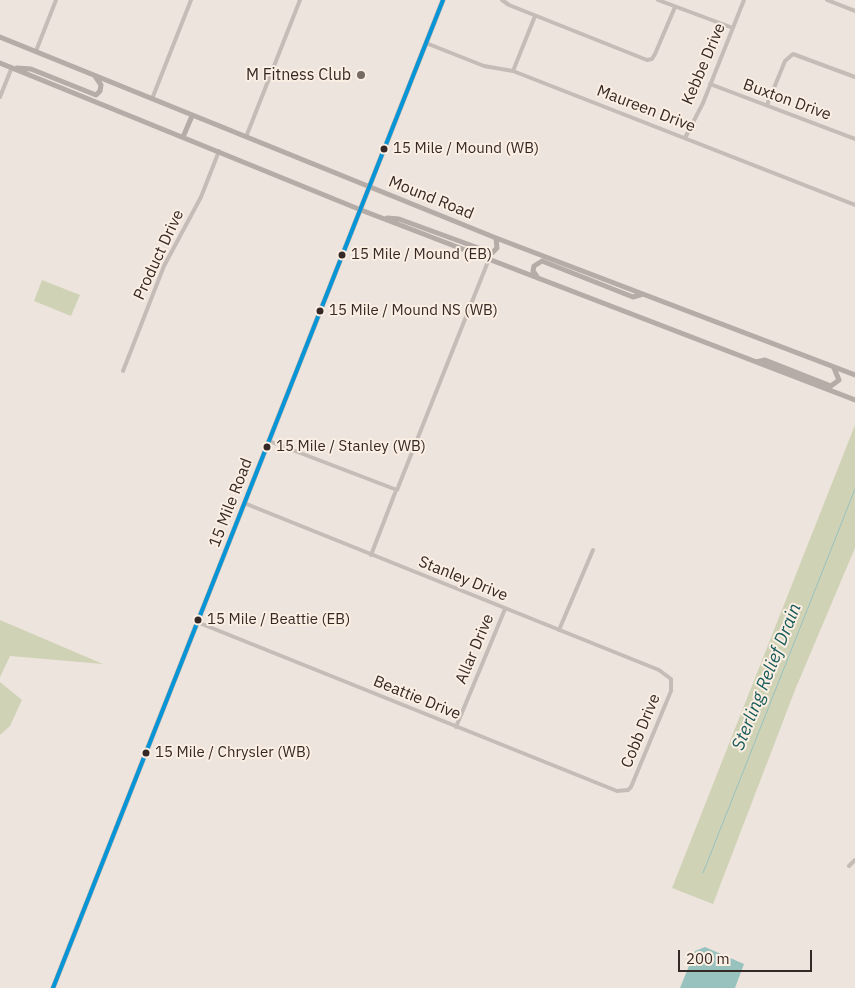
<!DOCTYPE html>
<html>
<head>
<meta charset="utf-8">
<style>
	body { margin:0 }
	#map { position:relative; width:855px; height:988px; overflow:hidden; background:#ede4dd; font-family:"IBM Plex Sans",sans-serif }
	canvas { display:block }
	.scale { position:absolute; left:678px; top:950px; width:134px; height:22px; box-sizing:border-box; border:2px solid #362925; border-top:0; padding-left:6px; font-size:15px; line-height:18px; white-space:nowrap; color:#362925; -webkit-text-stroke:4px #fbeee3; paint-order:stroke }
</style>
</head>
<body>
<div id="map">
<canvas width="855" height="988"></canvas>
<div class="scale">200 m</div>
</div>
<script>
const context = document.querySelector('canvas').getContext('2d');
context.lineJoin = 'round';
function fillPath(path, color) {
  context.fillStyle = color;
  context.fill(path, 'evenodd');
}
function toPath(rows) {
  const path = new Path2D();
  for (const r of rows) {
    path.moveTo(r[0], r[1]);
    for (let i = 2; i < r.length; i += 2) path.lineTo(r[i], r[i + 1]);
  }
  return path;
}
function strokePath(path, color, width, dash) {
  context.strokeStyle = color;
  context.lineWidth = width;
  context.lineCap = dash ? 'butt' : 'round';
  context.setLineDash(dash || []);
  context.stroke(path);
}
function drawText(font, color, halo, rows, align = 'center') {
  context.font = font + ' "IBM Plex Sans",sans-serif';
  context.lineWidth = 4;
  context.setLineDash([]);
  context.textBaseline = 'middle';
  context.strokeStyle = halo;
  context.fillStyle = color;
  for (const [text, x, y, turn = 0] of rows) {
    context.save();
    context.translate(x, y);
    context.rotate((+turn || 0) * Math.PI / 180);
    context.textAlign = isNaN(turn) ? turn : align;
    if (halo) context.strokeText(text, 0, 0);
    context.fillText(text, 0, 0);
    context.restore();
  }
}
fillPath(toPath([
	[42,280,80,295,71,316,34,301],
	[855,425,855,548,795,690,713,904,672,888],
	[0,620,103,664,10,656,0,677],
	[0,682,22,700,10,726,0,735]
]), '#d0d2b6');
fillPath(toPath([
	[705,947,744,964,735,988,680,988,695,951]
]), '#98c2be');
strokePath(toPath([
	[703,873,855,489]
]), '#98c2be', 1);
strokePath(toPath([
	[502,0,509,5,647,60,652,59,655,54,675,7],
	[658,0,733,28],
	[827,0,855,11],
	[426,43,484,66,513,71,855,205],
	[36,51,56,0],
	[513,71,535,16],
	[710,84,855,139],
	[0,97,12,67],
	[152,99,191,0],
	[767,105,785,61,793,54,855,77],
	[246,137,300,0],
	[685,138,703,103,744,0],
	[123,371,164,266,201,197,219,151],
	[269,441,397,490,489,259],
	[371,555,395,493],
	[197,622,617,791,628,790,631,787,671,691,671,679,659,670,244,503],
	[559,630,593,550],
	[456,727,505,609],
	[849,866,855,860]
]), '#c5bcb7', 4);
strokePath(toPath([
	[0,37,496,238,855,375],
	[0,63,361,210,855,400],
	[17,68,31,69,96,95,100,91,101,85,95,76],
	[183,137,192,116],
	[387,218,399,219,492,253,497,248,496,238],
	[538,278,533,271,534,266,542,261,633,297,643,294],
	[756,362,765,360,831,386,839,380,834,368],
	[53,988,443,0]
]), '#b6aca7', 5);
strokePath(toPath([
	[53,988,443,0]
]), '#0696d7', 4);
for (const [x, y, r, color] of [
	[361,75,5,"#766a65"],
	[384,149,4.5,"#362925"],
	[342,255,4.5,"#362925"],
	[320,311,4.5,"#362925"],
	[267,447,4.5,"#362925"],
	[198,620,4.5,"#362925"],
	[146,753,4.5,"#362925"]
]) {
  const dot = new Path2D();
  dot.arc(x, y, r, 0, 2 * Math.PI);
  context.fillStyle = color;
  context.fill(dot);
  strokePath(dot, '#fbeee3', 2);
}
drawText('15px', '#362925', '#fbeee3', [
	["15 Mile / Mound (WB)",393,149],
	["15 Mile / Mound (EB)",351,255],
	["15 Mile / Mound NS (WB)",329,311],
	["15 Mile / Stanley (WB)",276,447],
	["15 Mile / Beattie (EB)",207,620],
	["15 Mile / Chrysler (WB)",155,753]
], 'left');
drawText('16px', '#362925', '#fbeee3', [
	["Kebbe Drive",704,64,-67],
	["Buxton Drive",787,100,20],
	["Maureen Drive",646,109,21],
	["Mound Road",431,198,22],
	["Product Drive",159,255,-65],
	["15 Mile Road",231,503,-69],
	["Stanley Drive",463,579,22],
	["Allar Drive",475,649,-67],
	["Beattie Drive",417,698,22],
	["Cobb Drive",641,731,-68]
]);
drawText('16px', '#362925', '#fbeee3', [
	["M Fitness Club",351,75]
], 'right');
drawText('italic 18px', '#175b5a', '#fbeee3', [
	["Sterling Relief Drain",767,677,-68]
]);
</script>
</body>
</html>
